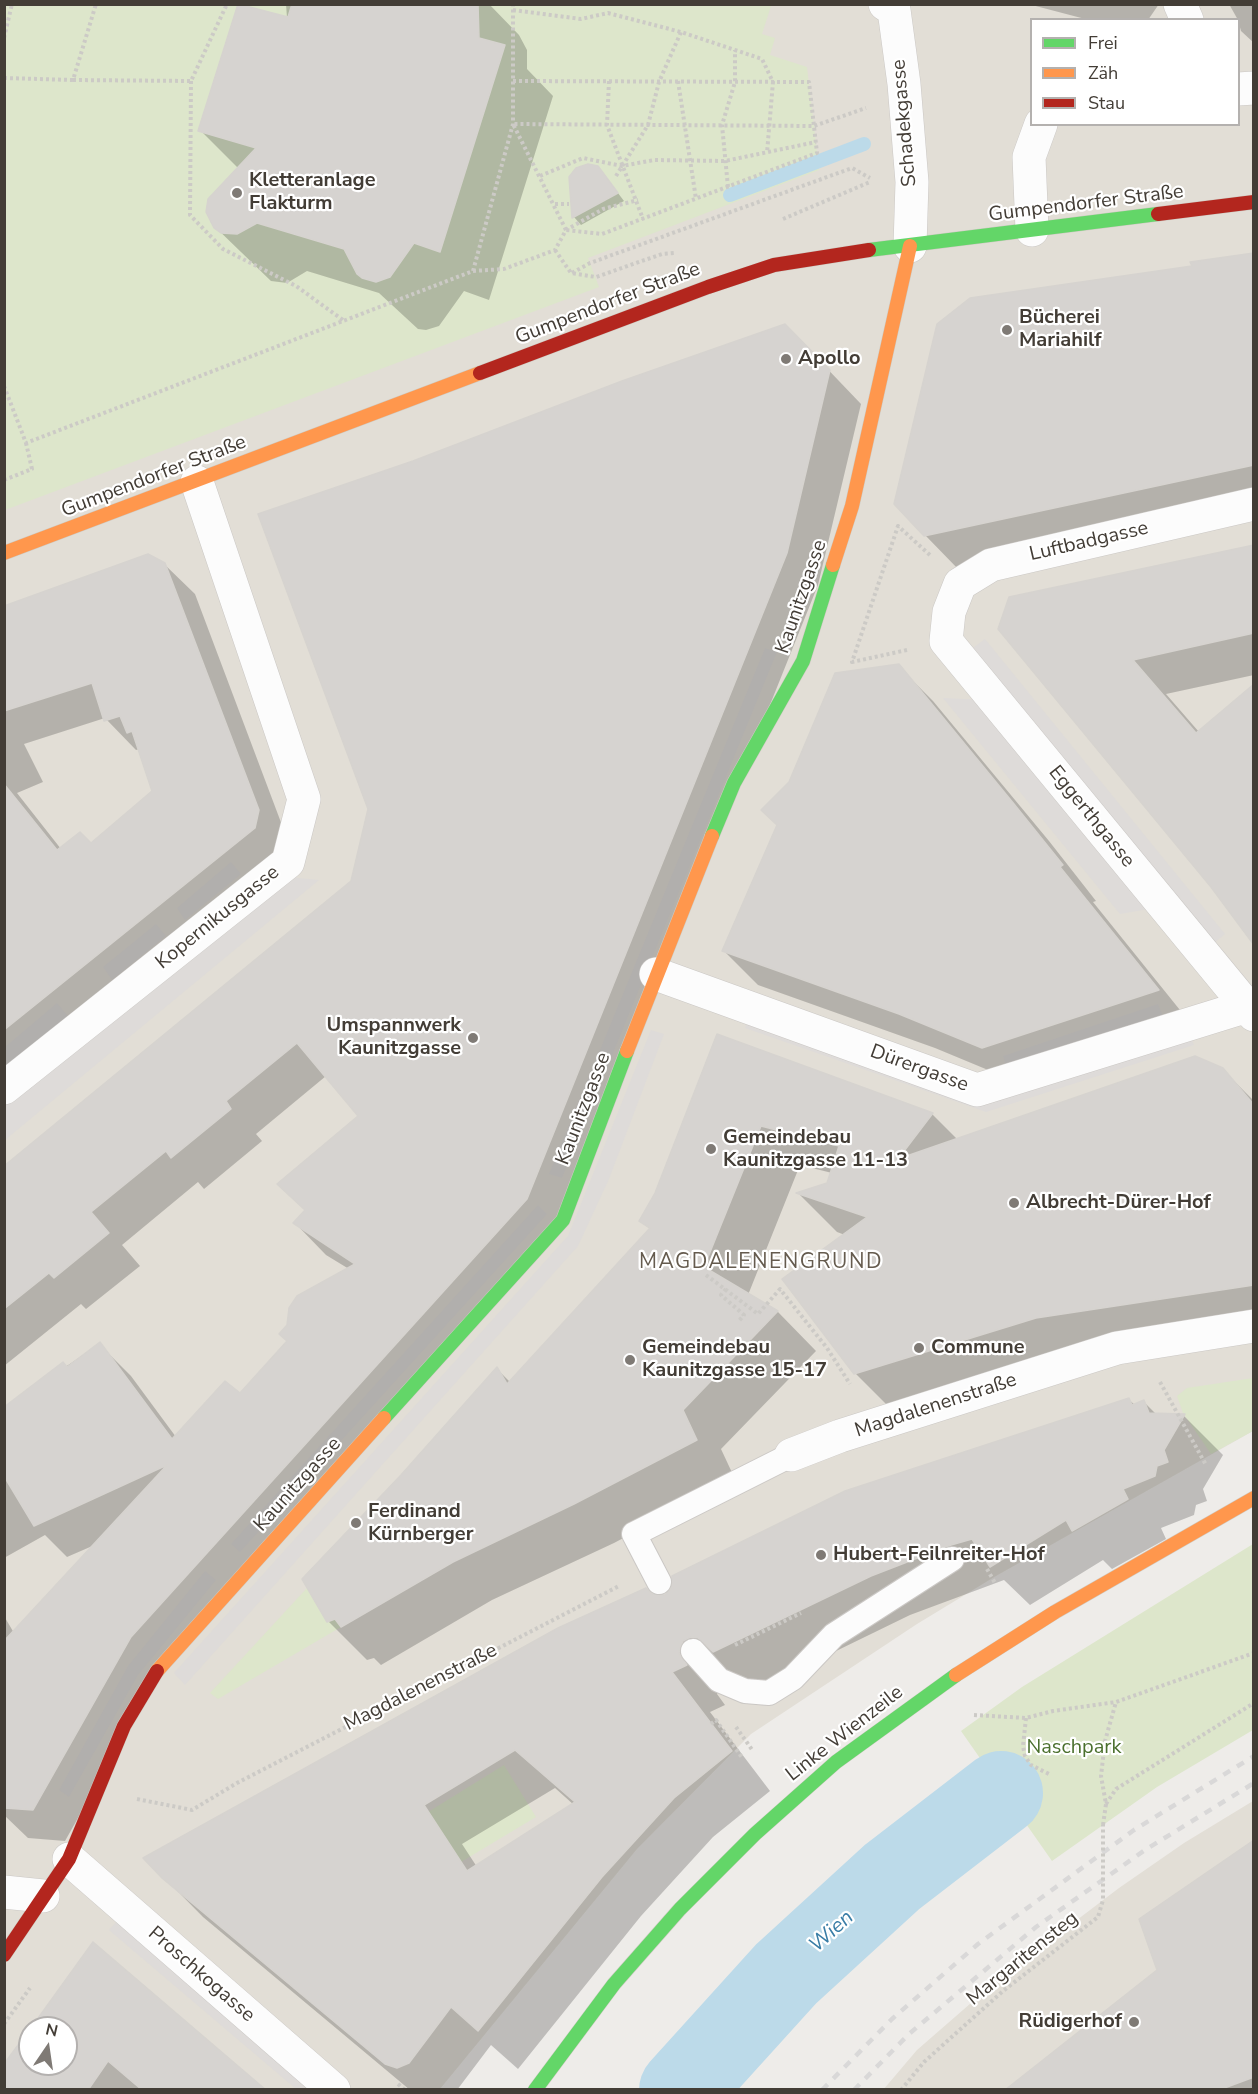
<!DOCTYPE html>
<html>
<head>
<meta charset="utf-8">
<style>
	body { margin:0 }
	#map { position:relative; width:1258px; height:2094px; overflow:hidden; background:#eeece9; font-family:"Nunito Sans",sans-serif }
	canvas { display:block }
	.frame { position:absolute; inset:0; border:6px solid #433d36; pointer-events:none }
	.legend { position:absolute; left:1030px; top:18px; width:210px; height:108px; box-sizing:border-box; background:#fff; border:2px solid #b4b1af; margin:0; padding:8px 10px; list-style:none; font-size:18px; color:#433d36 }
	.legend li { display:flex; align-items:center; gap:12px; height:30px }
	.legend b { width:30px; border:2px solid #b4b1af }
	.north { position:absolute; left:18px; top:2016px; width:60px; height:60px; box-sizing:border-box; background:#fff; border:2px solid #b4b1af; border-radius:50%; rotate:13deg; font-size:16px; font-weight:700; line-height:24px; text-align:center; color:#433d36 }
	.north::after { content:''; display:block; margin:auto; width:21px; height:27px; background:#7f7a75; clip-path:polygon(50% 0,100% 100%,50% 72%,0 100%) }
</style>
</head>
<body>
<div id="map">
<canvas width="1258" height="2094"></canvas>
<div class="frame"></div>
<ul class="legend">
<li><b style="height:8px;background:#63d668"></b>Frei</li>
<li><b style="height:8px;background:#ff974d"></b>Zäh</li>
<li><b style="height:8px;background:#b3261e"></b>Stau</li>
</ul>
<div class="north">N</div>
</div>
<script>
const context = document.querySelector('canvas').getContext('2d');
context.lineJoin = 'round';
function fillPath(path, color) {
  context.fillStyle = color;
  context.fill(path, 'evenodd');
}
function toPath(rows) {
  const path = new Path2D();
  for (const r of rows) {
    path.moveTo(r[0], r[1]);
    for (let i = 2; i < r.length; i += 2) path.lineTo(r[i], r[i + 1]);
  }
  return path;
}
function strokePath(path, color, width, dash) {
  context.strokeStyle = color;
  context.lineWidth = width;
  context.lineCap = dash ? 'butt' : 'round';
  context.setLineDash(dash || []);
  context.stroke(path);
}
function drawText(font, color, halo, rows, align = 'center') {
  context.font = font + ' "Nunito Sans",sans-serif';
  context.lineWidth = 4.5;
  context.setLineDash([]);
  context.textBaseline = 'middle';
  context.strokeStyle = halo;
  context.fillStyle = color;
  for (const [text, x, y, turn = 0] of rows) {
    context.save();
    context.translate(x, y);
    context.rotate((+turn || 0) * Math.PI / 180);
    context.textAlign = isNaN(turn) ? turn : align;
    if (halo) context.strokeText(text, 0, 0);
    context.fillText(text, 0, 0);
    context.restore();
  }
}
fillPath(toPath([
	[5,5,1253,5,1253,1431,996,1576,917,1624,751,1734,637,1849,440,2089,5,2090],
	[1032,20,1238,20,1238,124,1032,124],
	[30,2028,66,2028,66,2064,30,2064],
	[1253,1801,1253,2089,883,2090,917,2050,994,1983,1119,1888,1184,1843]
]), '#e2ded6');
fillPath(toPath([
	[4,5,767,5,771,6,762,34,775,38,770,55,807,67,819,170,588,258,599,287,5,510],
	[1253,1378,1253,1431,1211,1454,1183,1413,1177,1396,1187,1388],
	[1253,1544,1253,1730,1157,1787,1052,1861,961,1731,1022,1687],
	[307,1588,327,1622,335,1619,341,1627,218,1699,210,1693],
	[504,1765,536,1817,461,1862,428,1812]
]), '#dde6cb');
fillPath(toPath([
	[985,639,1225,934,1214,943,973,648],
	[765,648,777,652,562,1178,549,1174],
	[943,698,986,700,1155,908,1120,914],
	[231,862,241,874,185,920,177,908],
	[278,876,319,880,5,1140,5,1101],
	[156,924,166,936,112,980,103,967],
	[57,1003,68,1016,5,1068,5,1047],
	[1158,1004,1164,1019,1007,1070,1003,1056],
	[750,1015,985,1097,1188,1031,1194,1045,986,1112,745,1028],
	[651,1030,664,1034,609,1179,578,1246,185,1685,174,1673,568,1236],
	[538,1205,547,1214,240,1552,231,1544],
	[205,1571,216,1580,138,1675,69,1797,59,1790,128,1666],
	[118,1920,315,2089,296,2089,109,1930]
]), '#dedbd9');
fillPath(toPath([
	[240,4,287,18,286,4,489,4,519,35,527,50,527,69,553,96,489,300,464,291,439,326,426,330,418,329,379,293,307,271,287,283,271,281,211,223,208,206,238,168,200,130],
	[1028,4,1159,4,1148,20,1089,20],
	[1229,4,1254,4,1254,43,1241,31,1238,20],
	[573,173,605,176,624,201,581,225,574,217,569,183],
	[1254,254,1254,507,959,570,925,535,1193,267],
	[817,358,861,404,818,585,559,1231,162,1669,65,1841,28,1838,4,1815,4,1616,14,1633,97,1544,67,1557,45,1535,4,1558,4,1409,99,1344,131,1376,176,1437,240,1395,349,1269,326,1255,295,1223,307,1211,361,1116,326,1076,256,1134,262,1141,204,1189,198,1182,122,1245,140,1266,86,1309,81,1304,4,1366,4,1167,353,882,369,809],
	[1254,546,1254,675,1166,694,1199,732,1254,942,1010,599],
	[164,564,195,594,288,841,4,1085,4,608],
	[105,718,136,750,140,749,154,791,91,845,61,849,17,793,43,782,24,744],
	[898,666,933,701,1049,841,1096,901,1093,902,1192,1025,1017,1082,935,1048,758,985,724,951],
	[718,1036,932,1114,958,1140,1222,1069,1254,1101,1254,1328,894,1412,855,1373,845,1235,837,1232,799,1194,828,1184,832,1173,800,1165,748,1295,778,1312,816,1351,721,1449,735,1479,614,1543,492,1600,381,1665,374,1658,367,1660,328,1621,402,1476,498,1370,510,1382,651,1230,641,1221,656,1193],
	[1128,1399,1135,1405,1144,1402,1157,1415,1184,1416,1223,1455,1203,1489,1207,1501,1196,1505,1194,1515,1161,1528,1166,1539,1112,1569,1103,1560,1030,1605,1004,1580,910,1615,754,1691,723,1679,717,1694,725,1705,710,1712,770,1791,713,1837,641,1916,518,2069,491,2045,457,2090,410,2090,203,1917,145,1858,652,1596,666,1596],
	[555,1788,574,1805,477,1867,462,1844],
	[1254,1842,1254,2090,1008,2090,1159,1971],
	[93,1944,263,2090,4,2090,30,2032,30,2064,66,2064,66,2028,33,2028]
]), '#0003');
strokePath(toPath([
	[730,195,864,144]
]), '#bcdae9', 14);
strokePath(toPath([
	[681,2090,786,1974,892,1877,1001,1793]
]), '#bcdae9', 84);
const building = toPath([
	[238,4,288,17,292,4,478,4,479,38,505,45,440,252,414,243,390,277,376,282,362,278,357,274,344,249,257,223,237,234,221,233,214,228,206,212,208,199,256,148,198,131,238,4],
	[588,164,598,166,618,193,572,218,569,177,576,168,588,164],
	[1254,253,1254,465,924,536,894,504,937,324,970,298,1192,266,1190,262,1254,253],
	[785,324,830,370,787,553,527,1199,131,1637,33,1810,4,1808,4,1641,167,1465,34,1526,4,1476,4,1407,63,1362,67,1367,100,1342,172,1439,225,1381,240,1393,287,1341,279,1334,287,1325,289,1308,297,1296,355,1264,293,1223,305,1210,277,1184,358,1116,297,1043,226,1101,231,1109,171,1158,166,1151,91,1212,109,1233,54,1278,49,1273,4,1309,4,1166,351,881,368,809,258,514,413,461,622,381,785,324],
	[1254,545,1254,633,1133,660,1196,733,1254,684,1254,945,1211,887,998,629,1009,597,1254,545],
	[148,554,165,563,259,810,255,828,4,1030,4,784,57,850,80,832,91,843,152,791,132,731,127,733,120,716,104,721,92,683,4,711,4,606,148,554],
	[899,664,1014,804,1063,865,1060,867,1159,990,982,1048,899,1014,722,951,777,825,761,810,789,782,835,673,899,664],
	[717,1034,933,1113,898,1159,1195,1056,1223,1068,1254,1105,1254,1285,1036,1318,854,1374,782,1279,867,1217,796,1193,827,1183,839,1146,761,1126,704,1267,778,1311,683,1410,697,1440,574,1504,453,1562,341,1627,335,1619,327,1622,302,1579,401,1475,497,1367,507,1384,650,1228,639,1221,655,1193,717,1034],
	[1129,1398,1132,1405,1144,1400,1149,1413,1185,1414,1164,1450,1168,1462,1157,1466,1155,1476,1123,1489,1128,1499,1072,1531,1066,1520,990,1567,972,1539,951,1545,871,1576,713,1652,698,1638,691,1637,683,1641,679,1653,687,1665,672,1672,732,1751,674,1798,602,1877,478,2031,451,2007,409,2063,397,2068,385,2064,162,1878,143,1858,558,1628,646,1588,652,1594,665,1595,671,1589,672,1576,845,1491,1129,1398],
	[515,1750,575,1802,467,1871,424,1805,515,1750],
	[1254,1840,1254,2077,1219,2090,1005,2090,1157,1970,1139,1919,1254,1840],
	[93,1942,266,2090,142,2090,108,2061,88,2090,4,2090,4,2064,30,2029,30,2064,66,2064,66,2028,31,2028,93,1942]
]);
fillPath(building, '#d6d3d0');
strokePath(building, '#d6d3cf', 1.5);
const lane = toPath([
	[659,1582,634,1534,791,1455],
	[693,1651,719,1680,745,1691,769,1693,793,1678,834,1635,952,1559]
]);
const street = toPath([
	[885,4,894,10,904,84,912,182,910,246],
	[1180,4,1187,20],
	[1238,89,1254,88],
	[1032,230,1029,157,1041,124],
	[1254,504,991,565,960,584,949,612,946,641,1254,1015],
	[656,974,977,1090,1254,1004],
	[4,1088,288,862,304,799,197,482],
	[791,1455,840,1436,1117,1348,1254,1326],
	[69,1859,334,2090],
	[4,1892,43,1896]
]);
const fast = toPath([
	[869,250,1158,214],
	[712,836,734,783,803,661,833,565],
	[384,1418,563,1220,627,1051],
	[535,2090,614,1984,680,1909,755,1834,836,1762,956,1675]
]);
const slow = toPath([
	[4,553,480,373],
	[833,565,852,506,910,246],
	[627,1051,712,836],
	[157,1671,384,1418],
	[956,1675,1055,1612,1254,1498]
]);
const jam = toPath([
	[1158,214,1254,202],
	[480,373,708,287,774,265,869,250],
	[4,1955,69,1859,124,1726,157,1671]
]);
strokePath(lane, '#cbc8c5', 26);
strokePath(street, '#cbc8c5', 34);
strokePath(fast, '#cfcbc3', 15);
strokePath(slow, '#cfcbc3', 15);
strokePath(jam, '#cfcbc3', 15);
strokePath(toPath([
	[513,10,581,19,608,13,681,32,762,59,773,82,767,153],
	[4,38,12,4],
	[4,78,73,80,96,4],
	[73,80,191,81,227,4],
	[191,81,190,215,223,249,296,286,343,320],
	[513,81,809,82,817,153,602,234,566,230],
	[609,81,607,125,643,219],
	[678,81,696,199],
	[540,176,583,158,622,166,654,160,725,161,816,142],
	[616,176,648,125,659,82,681,32],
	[728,187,722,125,735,82,735,50],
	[555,204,569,204],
	[783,219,870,182],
	[566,230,513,124,814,126,866,108],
	[555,250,571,273,596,277,662,254,675,253],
	[473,271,504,269,555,250,566,230,603,209,638,200],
	[572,273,590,263,852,168,870,178],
	[4,386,26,443,473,271,513,124,513,4],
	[4,480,32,469,26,443],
	[907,650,852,662,898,526,931,556],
	[706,1275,758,1314,780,1289,827,1348,850,1384],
	[726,1289,721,1295,744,1315,738,1322],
	[1160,1382,1206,1465],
	[987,1569,995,1583],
	[735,1645,801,1613],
	[974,1715,1026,1718,1053,1711,1116,1702,1254,1653],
	[1026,1718,1023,1746,1025,1756,1031,1765,1049,1774],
	[711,1724,716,1720,743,1759],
	[736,1727,753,1751],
	[137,1799,192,1810,237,1783,619,1586],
	[1106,1804,1116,1789,1254,1703],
	[1103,1825,1106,1804,1101,1776,1105,1741,1116,1702],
	[4,2024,30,1988],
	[398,2084,405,2090]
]), '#cccac6', 4, [3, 3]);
strokePath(lane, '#fcfcfc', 24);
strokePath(street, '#fcfcfc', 33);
strokePath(fast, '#63d668', 14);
strokePath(slow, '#ff974d', 14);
strokePath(jam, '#b3261e', 14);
strokePath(toPath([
	[822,2090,892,2019,978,1944,1134,1830,1254,1756],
	[854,2090,909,2034,1036,1927,1145,1850,1254,1783]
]), '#d9d8d8', 4.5, [8, 8]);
strokePath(toPath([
	[901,2090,924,2062,1003,1991,1098,1917,1103,1900,1103,1825]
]), '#cccac6', 4, [3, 3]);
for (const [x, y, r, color] of [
	[237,193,6,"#7f7a75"],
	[1007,330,6,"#7f7a75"],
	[786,359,6,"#7f7a75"],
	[473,1038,6,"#7f7a75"],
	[711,1149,6,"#7f7a75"],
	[1014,1203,6,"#7f7a75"],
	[919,1348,6,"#7f7a75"],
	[630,1360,6,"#7f7a75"],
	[356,1523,6,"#7f7a75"],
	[821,1555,6,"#7f7a75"],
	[1134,2022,6,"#7f7a75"]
]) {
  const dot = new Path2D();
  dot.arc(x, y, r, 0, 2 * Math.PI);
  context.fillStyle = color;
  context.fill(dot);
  strokePath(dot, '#fff', 2);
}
drawText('20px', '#433d36', '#fff', [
	["Schadekgasse",905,123,-95],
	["Gumpendorfer Straße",1086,204,-7],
	["Gumpendorfer Straße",608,304,-21],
	["Gumpendorfer Straße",154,477,-21],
	["Luftbadgasse",1089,542,-13],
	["Kaunitzgasse",802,597,-71],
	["Eggerthgasse",1091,817,51],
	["Kopernikusgasse",218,918,-39],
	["Dürergasse",919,1069,20],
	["Kaunitzgasse",584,1109,-69],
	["Magdalenenstraße",936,1406,-18],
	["Kaunitzgasse",298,1485,-48],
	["Magdalenenstraße",421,1688,-27],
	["Linke Wienzeile",845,1734,-38],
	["Margaritensteg",1023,1959,-39],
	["Proschkogasse",201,1975,41]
]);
drawText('bold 20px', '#433d36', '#fff', [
	["Kletteranlage",249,181],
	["Flakturm",249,204],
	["Bücherei",1019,318],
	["Mariahilf",1019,341],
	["Apollo",798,359],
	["Umspannwerk",461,1026,"right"],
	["Kaunitzgasse",461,1049,"right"],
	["Gemeindebau",723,1138],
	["Kaunitzgasse 11-13",723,1161],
	["Albrecht-Dürer-Hof",1026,1203],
	["Gemeindebau",642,1348],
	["Kaunitzgasse 15-17",642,1371],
	["Commune",931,1348],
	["Ferdinand",368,1512],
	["Kürnberger",368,1535],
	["Hubert-Feilnreiter-Hof",833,1555],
	["Rüdigerhof",1122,2022,"right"]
], 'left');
drawText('20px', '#4b702e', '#fff', [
	["Naschpark",1074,1748]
]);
context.letterSpacing = '1.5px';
drawText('21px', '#655b4e', '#fff', [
	["MAGDALENENGRUND",761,1263]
]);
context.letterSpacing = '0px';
drawText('italic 21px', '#397da6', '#fff', [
	["Wien",832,1932,-42]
]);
</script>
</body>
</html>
